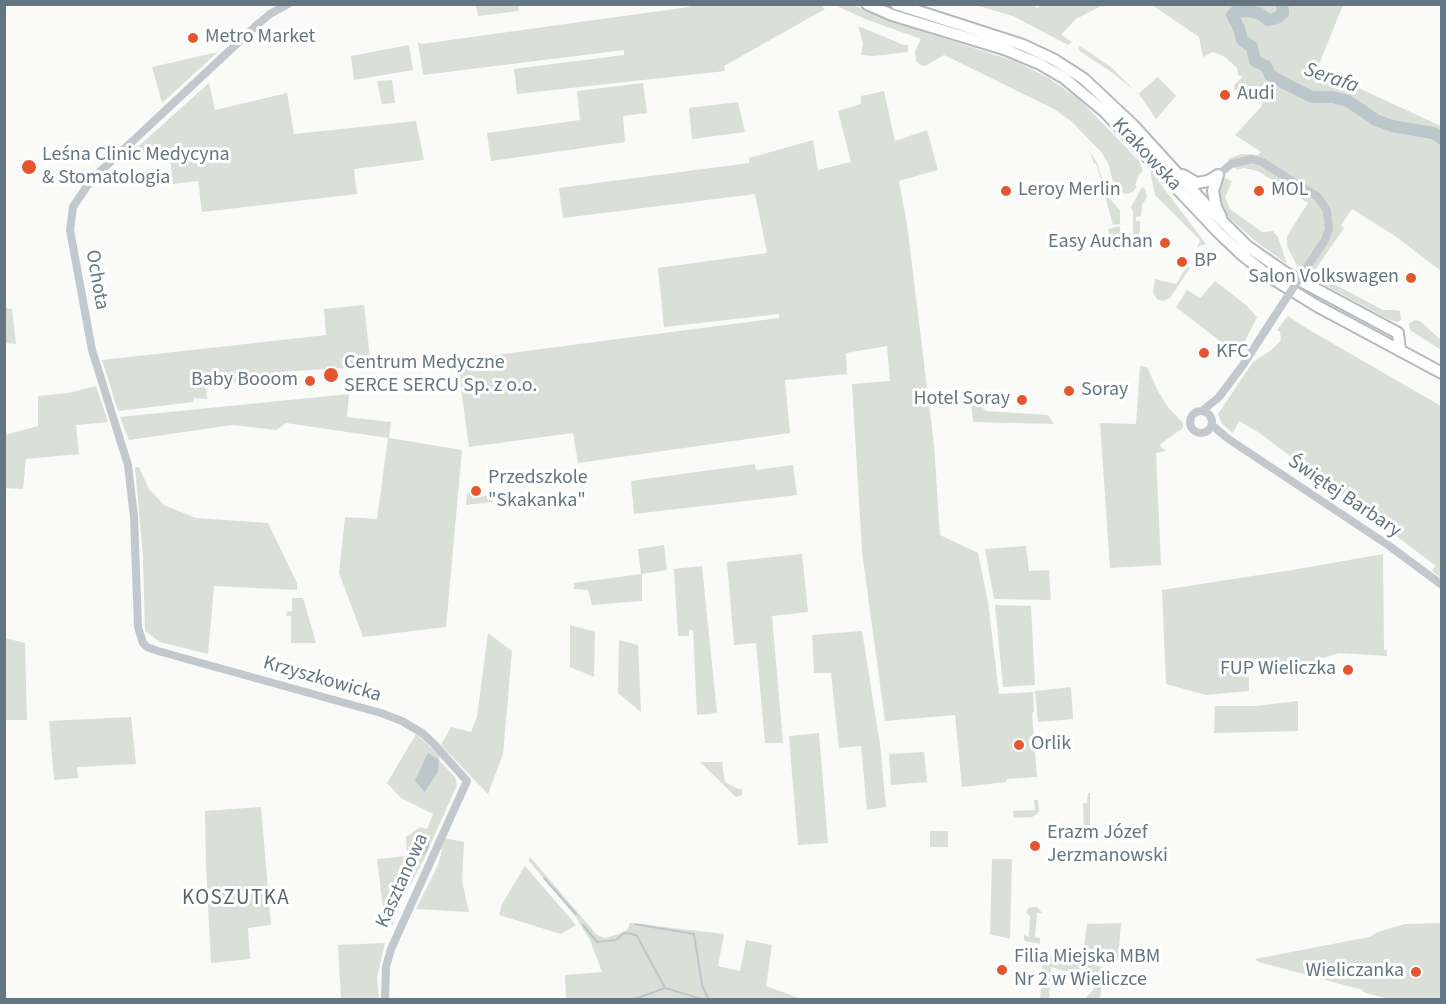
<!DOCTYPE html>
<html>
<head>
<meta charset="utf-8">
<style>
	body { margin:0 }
	#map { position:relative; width:1446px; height:1004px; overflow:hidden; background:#fafaf8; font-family:"Source Sans 3",sans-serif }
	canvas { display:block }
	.frame { position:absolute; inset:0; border:6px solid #657683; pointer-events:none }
</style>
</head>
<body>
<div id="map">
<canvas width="1446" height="1004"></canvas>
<div class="frame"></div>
</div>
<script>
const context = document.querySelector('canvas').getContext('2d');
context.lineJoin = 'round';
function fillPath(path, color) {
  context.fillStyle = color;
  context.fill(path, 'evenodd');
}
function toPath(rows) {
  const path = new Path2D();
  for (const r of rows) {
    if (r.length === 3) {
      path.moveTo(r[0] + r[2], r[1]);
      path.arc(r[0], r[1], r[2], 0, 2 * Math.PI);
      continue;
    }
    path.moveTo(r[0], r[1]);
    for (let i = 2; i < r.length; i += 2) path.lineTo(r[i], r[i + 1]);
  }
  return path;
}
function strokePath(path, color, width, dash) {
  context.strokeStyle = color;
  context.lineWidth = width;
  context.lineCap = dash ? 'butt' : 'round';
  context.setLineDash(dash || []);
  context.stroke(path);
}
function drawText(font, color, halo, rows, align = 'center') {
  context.font = font + ' "Source Sans 3",sans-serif';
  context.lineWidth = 6;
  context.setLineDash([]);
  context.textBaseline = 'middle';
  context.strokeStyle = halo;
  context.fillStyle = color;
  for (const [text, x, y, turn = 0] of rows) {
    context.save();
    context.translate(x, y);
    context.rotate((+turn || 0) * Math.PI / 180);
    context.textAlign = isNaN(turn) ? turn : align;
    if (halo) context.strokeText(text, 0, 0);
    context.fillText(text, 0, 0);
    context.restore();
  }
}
fillPath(toPath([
	[819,4,825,9,724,66,725,71,517,94,514,69,624,55,624,50,423,75,418,42,421,44,689,7,688,5],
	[1032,4,1037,8,1046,4,1103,5,1076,19,1061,35,1072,42,1068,45,1013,16,975,5],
	[476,5,518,5,519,11,478,16],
	[835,5,853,5,893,22,1014,61,1049,78,1082,102,1139,161,1143,171,1139,175,1135,185,1137,187,1132,192,1126,194,1118,191,1114,185,1108,163,1102,153,1071,121,1054,109,944,55,925,66,920,65,916,61,915,51,921,39,865,19],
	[1152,5,1343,5,1317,69,1441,126,1441,271,1395,236,1352,209,1341,225,1344,228,1313,273,1383,310,1395,310,1400,311,1401,320,1397,322,1388,319,1310,277,1298,268,1287,246,1287,236,1308,203,1258,171,1244,168,1237,170,1228,159,1241,154,1258,155,1261,152,1235,135,1261,107,1264,98,1254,93,1238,92,1234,89,1235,84,1243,77,1238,75,1237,68,1225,57,1213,52,1203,57,1199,37],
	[858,26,904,45,908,45,908,52,873,56,861,55,863,43],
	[409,45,413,70,354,80,351,56],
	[1080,46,1111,67,1138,94,1158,77,1176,96,1156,119,1139,94,1110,71,1081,52,1078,49],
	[218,52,162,103,152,67],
	[392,80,395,103,382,104,377,81],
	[209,83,215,110,287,93,294,134,416,121,424,160,354,169,357,194,202,212,198,181,173,184,169,148,131,153],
	[643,83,647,113,623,116,625,142,491,161,487,133,580,120,577,91],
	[884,91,895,141,927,130,938,170,899,181,907,224,934,445,940,535,978,553,988,602,999,694,1033,692,1034,712,1032,713,1037,777,1007,779,1006,782,962,787,955,715,885,721,862,552,852,384,890,381,887,346,846,353,847,374,785,380,790,433,578,463,573,433,469,447,457,360,779,318,779,314,664,327,658,268,767,253,755,194,563,218,559,188,749,163,749,158,813,140,818,170,851,162,838,111,861,104,861,96],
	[738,102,745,132,692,139,689,108],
	[1088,153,1091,153,1097,163,1107,195,1120,211,1120,224,1113,225,1096,163,1094,164,1091,154],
	[1150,170,1206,244,1197,247,1200,240,1155,195],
	[1225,178,1232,181,1225,197,1230,209,1262,232,1273,231,1278,237,1287,264,1254,240,1224,213,1216,200,1220,179],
	[1142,187,1145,189,1147,197,1142,205,1141,216,1136,217,1136,221,1140,221,1140,229,1139,235,1135,238,1133,236,1133,212,1131,207],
	[1120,226,1121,247,1114,251,1108,229],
	[1187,266,1190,268,1170,298,1162,301,1157,299,1153,293,1155,279,1176,284],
	[1215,281,1246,305,1257,317,1238,355,1176,307,1187,290,1200,298],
	[364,305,370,358,354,360,353,366,343,368,280,372,280,377,206,385,207,399,194,398,193,402,118,411,102,360,326,335,324,309],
	[4,308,12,309,16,344,5,343],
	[1288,316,1306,328,1441,406,1441,578,1432,571,1436,566,1258,432,1239,421,1233,433,1222,424,1218,414,1253,362,1270,351,1281,340,1280,332,1277,330],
	[1415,320,1420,321,1441,340,1441,350,1410,330,1409,324],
	[1140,366,1147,367,1158,391,1167,406,1183,423,1183,428,1159,445,1166,451,1156,453,1161,565,1110,568,1100,423,1136,424],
	[96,386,108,422,76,425,79,454,26,459,23,489,5,488,5,435,38,426,38,396,68,393],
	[349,394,347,417,391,422,389,438,462,450,446,627,363,637,339,573,345,517,377,519,388,438,286,423,276,430,232,425,129,440,120,417],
	[971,398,986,411,1048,415,1054,424,973,422],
	[755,464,756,470,793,465,797,495,634,514,631,481],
	[135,467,139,467,149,489,164,505,196,518,268,523,297,583,297,590,214,586,208,654,160,642,145,631,143,558],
	[467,493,472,493,473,498,492,495,493,502,466,505],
	[664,545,667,570,642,574,642,601,592,605,588,590,574,589,574,583,641,574,638,549],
	[1026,546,1029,571,1049,570,1051,600,994,599,985,549],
	[802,554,808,612,772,616,783,743,765,743,756,643,734,645,727,562],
	[1383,554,1384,650,1387,650,1387,656,1339,653,1308,663,1249,666,1249,691,1206,695,1166,684,1162,590,1298,569],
	[702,566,717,713,697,715,693,630,689,630,689,636,678,636,674,569],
	[292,598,303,598,316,643,291,643,291,616,286,616,287,612,292,611],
	[995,605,1031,606,1035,685,1003,687],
	[570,625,595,632,594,677,570,667],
	[862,631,880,744,886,807,867,810,861,746,839,748,831,673,814,673,812,635],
	[488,633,512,651,503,754,488,794,441,745,451,727,471,732,477,717],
	[5,638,25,643,27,720,5,720],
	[619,640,638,645,641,712,618,693],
	[1071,687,1073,719,1038,722,1035,691],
	[1298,701,1298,731,1214,733,1215,706,1256,706],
	[131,717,136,764,77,767,78,778,54,780,49,721],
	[819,733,828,843,798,845,789,736],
	[416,734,440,756,439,760,455,777,457,785,423,861,397,910,393,925,387,923,384,915,377,859,407,856,406,837,420,827,427,829,433,814,401,798,387,783],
	[924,752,927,782,891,785,889,754],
	[700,762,722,762,725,782,738,789,742,789,742,795,736,797],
	[1088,793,1090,793,1090,827,1084,827,1083,803,1087,803],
	[1034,800,1038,800,1039,811,1037,814,1032,817,1014,818,1013,811,1035,810],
	[261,807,271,925,248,928,250,959,211,963,206,865,205,811],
	[930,831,948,831,948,847,930,847],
	[444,838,464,842,462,881,469,912,416,909,438,865,442,850,440,848],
	[530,857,597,935,605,938,619,934,628,929,630,923,724,934,718,966,740,971,746,940,772,945,766,986,802,999,566,999,565,975,602,972,590,940,575,916,529,861],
	[992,859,1012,859,1010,939,990,934],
	[525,866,576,925,561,934,499,915,502,904],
	[1034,907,1037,907,1042,913,1037,913,1035,937,1040,938,1040,944,1025,941,1024,939,1024,935,1029,937,1030,916,1026,913,1028,908],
	[1121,923,1118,960,1083,952,1087,924],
	[1441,923,1441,999,1389,999,1363,992,1363,990,1259,962,1255,959,1369,937,1378,932,1405,924],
	[385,943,377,978,379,999,341,999,338,945],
	[1043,954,1103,967,1100,999,1085,999,1094,989,1083,976,1051,967,1049,999,1040,999]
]), '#dadfd7');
fillPath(toPath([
	[428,753,439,760,438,771,425,792,415,781],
	[426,835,430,838,429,848,423,856,417,855,414,847,415,841,420,836]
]), '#bbc7cb');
strokePath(toPath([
	[544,878,576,914],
	[635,924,694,934,702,985,709,1000],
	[583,925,597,942,616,940,624,933,632,934,637,936,665,988],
	[632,1000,665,988,705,1000]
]), '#bbc7cb', 2);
strokePath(toPath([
	[1282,4,1283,13,1277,18,1268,20,1259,13,1247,11,1235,12,1232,15,1239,28,1242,40,1252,47,1255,61,1266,66,1270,75,1286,84,1312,97,1333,97,1348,101,1376,120,1392,126,1433,133,1442,139]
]), '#bbc7cb', 12);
const primary = toPath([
	[867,4,892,15,1004,49,1040,64,1064,78,1105,112,1218,232,1240,253,1270,277,1317,306,1442,373],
	[896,4,1023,45,1053,59,1084,79,1133,125,1207,206,1247,246,1286,273,1398,333,1400,351],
	[1183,175,1197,183,1208,181,1218,175],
	[1218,175,1213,191,1216,207,1221,217]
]);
strokePath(primary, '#b5babe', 14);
strokePath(toPath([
	[288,4,270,14,258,24,91,180,73,207,70,230,92,350,128,465,134,517,138,627,143,643,147,647,158,651,381,713,402,721,422,733,433,743,467,781,391,949,386,967,385,1000],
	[1218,175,1231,164,1252,159,1262,162,1318,197,1327,211,1329,229,1325,240,1307,267],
	[1201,422,11],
	[1202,411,1219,397,1243,365,1274,317],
	[1212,425,1227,438,1388,545,1442,585]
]), '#c3c8cc', 8);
strokePath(primary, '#fff', 10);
strokePath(toPath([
	[1274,317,1307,267]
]), '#c3c8cc', 8);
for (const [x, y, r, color] of [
	[193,38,6,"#e4572e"],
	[1225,95,6,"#e4572e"],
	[29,167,8,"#e4572e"],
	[1006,191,6,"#e4572e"],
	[1259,191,6,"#e4572e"],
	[1165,243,6,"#e4572e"],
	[1182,262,6,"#e4572e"],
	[1411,278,6,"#e4572e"],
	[1204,353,6,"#e4572e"],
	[331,375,8,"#e4572e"],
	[310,381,6,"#e4572e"],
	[1069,391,6,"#e4572e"],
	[1022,400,6,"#e4572e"],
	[476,491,6,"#e4572e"],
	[1348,670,6,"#e4572e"],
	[1019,745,6,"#e4572e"],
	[1035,846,6,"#e4572e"],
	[1002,970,6,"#e4572e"],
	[1416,972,6,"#e4572e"]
]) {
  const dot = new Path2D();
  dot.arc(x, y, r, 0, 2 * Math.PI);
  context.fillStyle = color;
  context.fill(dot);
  strokePath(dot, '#fff', 2);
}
drawText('20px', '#657683', '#fff', [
	["Metro Market",205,38],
	["Audi",1237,95],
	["Leśna Clinic Medycyna",42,156],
	["& Stomatologia",42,179],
	["Leroy Merlin",1018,191],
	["MOL",1271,191],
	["Easy Auchan",1153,243,"right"],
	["BP",1194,262],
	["Salon Volkswagen",1399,278,"right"],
	["KFC",1216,353],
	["Centrum Medyczne",344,364],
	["SERCE SERCU Sp. z o.o.",344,387],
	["Baby Booom",298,381,"right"],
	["Soray",1081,391],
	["Hotel Soray",1010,400,"right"],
	["Przedszkole",488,479],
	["\"Skakanka\"",488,502],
	["FUP Wieliczka",1336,670,"right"],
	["Orlik",1031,745],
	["Erazm Józef",1047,834],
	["Jerzmanowski",1047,857],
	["Filia Miejska MBM",1014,958],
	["Nr 2 w Wieliczce",1014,981],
	["Wieliczanka",1404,972,"right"]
], 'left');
drawText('20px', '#657683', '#fff', [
	["Krakowska",1146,155,47],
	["Ochota",96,280,80],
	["Świętej Barbary",1344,497,34],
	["Krzyszkowicka",322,680,16],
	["Kasztanowa",403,881,-66]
]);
drawText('italic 21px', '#60757c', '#fff', [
	["Serafa",1331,79,19]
]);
context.letterSpacing = '1.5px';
drawText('21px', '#57646e', '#fff', [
	["KOSZUTKA",236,899]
]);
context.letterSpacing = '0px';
</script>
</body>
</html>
